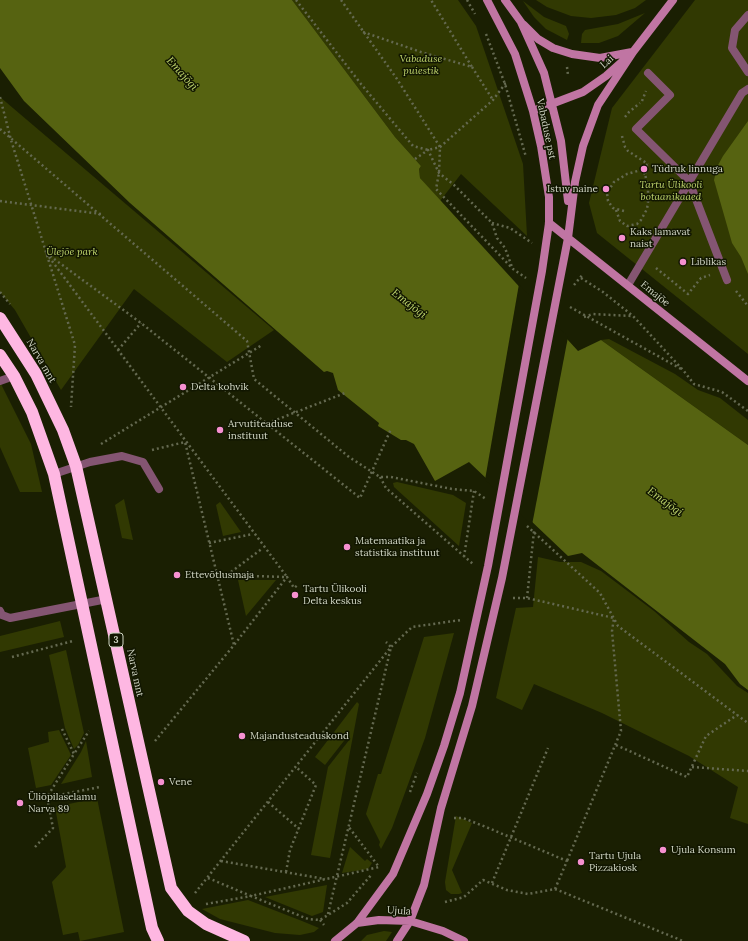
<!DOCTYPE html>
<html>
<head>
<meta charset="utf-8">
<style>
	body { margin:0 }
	canvas { display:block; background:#1a1f02 }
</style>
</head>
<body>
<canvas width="748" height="941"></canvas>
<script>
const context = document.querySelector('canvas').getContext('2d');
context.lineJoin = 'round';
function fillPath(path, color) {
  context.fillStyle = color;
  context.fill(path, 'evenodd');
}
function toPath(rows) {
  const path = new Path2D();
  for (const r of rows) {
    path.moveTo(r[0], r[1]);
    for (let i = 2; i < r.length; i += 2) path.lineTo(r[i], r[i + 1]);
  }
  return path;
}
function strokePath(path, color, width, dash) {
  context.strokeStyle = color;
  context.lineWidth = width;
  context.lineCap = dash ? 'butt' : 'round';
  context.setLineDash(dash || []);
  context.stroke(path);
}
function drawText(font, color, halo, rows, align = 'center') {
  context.font = font + ' Lora,serif';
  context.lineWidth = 3;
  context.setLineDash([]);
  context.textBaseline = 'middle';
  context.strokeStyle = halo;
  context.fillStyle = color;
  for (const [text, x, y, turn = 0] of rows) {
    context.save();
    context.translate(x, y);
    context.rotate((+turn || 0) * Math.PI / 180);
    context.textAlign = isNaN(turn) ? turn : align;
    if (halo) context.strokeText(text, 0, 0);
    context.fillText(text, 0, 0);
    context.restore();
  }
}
fillPath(toPath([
	[292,0,458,0,476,26,523,164,527,236,461,174,440,201,420,178,419,169,421,166,395,137],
	[536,0,646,0,635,8,616,15,591,18,571,16,547,7],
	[695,0,748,0,748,354,597,233,589,203,612,108],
	[523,1,544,17,566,26,569,34,567,40,546,29,534,17],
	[645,13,618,36,599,43,581,43,582,34,585,30,618,24],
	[0,97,274,330,227,362,134,289,61,390,15,310,0,292],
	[609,339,675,374,698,390,720,398,748,420,748,445,601,340],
	[0,382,31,444,42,492,20,492,0,447],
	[397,482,453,495,466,503,459,546,394,487,393,483],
	[124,499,133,540,122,538,115,505],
	[220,502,241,532,223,536,216,505],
	[538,557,560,562,581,562,601,571,654,611,689,642,707,654,737,686,748,693,748,824,730,818,738,787,689,756,602,713,534,684,522,710,496,698,516,608,533,607],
	[238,580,276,580,246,616],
	[60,621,64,637,0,652,0,636],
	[454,633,425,738,392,828,381,849,379,845,380,842,366,814,378,774,381,774,424,637],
	[66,650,84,733,78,745,74,749,65,728,49,655],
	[357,702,359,704,330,858,311,855,328,767,350,739,347,737,325,765,315,757],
	[59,730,71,755,51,785,36,788,28,748,49,742,48,732],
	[86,741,92,777,61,784,81,752],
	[97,798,124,932,80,941,78,932,63,935,52,882,66,867,55,807],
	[456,816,472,823,452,870,462,893,459,894,451,894,446,890,445,882],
	[350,847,365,861,367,859,372,863,368,869,342,873],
	[327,885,323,912,312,916,265,897],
	[248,900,302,921,319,928,314,932,300,935,275,933,220,919,202,909],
	[384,931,392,932,386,941,361,941,367,935]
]), '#313902');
fillPath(toPath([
	[0,0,292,0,395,137,421,166,419,169,420,178,578,351,601,340,748,445,748,690,740,684,725,664,582,553,568,556,469,462,435,481,414,444,406,440,401,440,378,426,379,423,338,390,333,373,327,371,324,372,130,203,24,101,0,68],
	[748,121,748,274,741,257,732,243,714,180,717,167,723,156]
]), '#566311');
fillPath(toPath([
	[519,284,568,337,532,525,485,480]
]), '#1a1f02');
strokePath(toPath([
	[296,0,361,84,413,146,428,150,440,147,493,100,505,84,508,83],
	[341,0,397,79,440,147,439,173,436,189,513,269,526,278],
	[467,0,475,14],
	[363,32,421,52,472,67,431,0],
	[486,34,505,84,526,157],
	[472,67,493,100],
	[567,67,568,75],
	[0,97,11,140,75,345,71,407],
	[642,101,646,91],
	[625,117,629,112,640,103],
	[0,129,247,341,254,379,349,457,380,477,391,477,452,489,474,491,486,499],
	[622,136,625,147,628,151,648,164],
	[415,159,428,150,439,173,454,185,492,223,497,238,505,248,512,267],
	[0,201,101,214],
	[616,210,620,221,627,226,637,224,641,220,647,209,648,202,648,187,645,174,648,164,641,170],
	[624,211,613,208,608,201,607,193,614,182,627,174,641,170,645,174],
	[492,223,510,228,532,243],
	[46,253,141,323,360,498,391,429],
	[49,257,287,577],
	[656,268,688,294,701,278,710,275],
	[581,278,603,292,633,316,683,370,694,384,722,392,748,411],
	[574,285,583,274],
	[736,291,748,306],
	[0,292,10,304],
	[570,307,683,370],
	[584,317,593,314,632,316],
	[118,350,141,323],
	[268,423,345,393],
	[101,444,262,345],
	[152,450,185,442,234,645],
	[380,477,386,488,473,564],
	[527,526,600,593,618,626,748,723],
	[209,543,253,534],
	[464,557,474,491],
	[217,575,286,577],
	[227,575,263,548],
	[513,598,527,598,614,618,612,631,621,731,567,861],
	[527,598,534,531],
	[12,657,73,641],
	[62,729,74,754,89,731],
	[155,741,234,645,287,577,294,588,299,584],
	[616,745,687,777,706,736,737,715],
	[692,767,748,771],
	[410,792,417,773],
	[38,799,100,787],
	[268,802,299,829],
	[454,818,463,818,486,827,567,861,555,889],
	[35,847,53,828,47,797,74,754],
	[221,861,325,879],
	[286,872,290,850,316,785,296,767],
	[208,878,251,896,379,867,348,826],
	[492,883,548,748],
	[195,893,391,647,412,627,461,620],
	[445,902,464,897,483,880,507,890,528,894,555,889,683,941],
	[206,904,251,896,308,919,320,920,347,903,372,874],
	[328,914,391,647,386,642],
	[320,920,324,925]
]), '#646950', 2.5, [2, 3]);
strokePath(toPath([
	[748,15,735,30,732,48,748,72],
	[648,73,670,95,636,129,689,181,727,280],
	[628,285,742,93,748,89],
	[0,381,14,376],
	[54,474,90,462,122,456,143,462,159,489],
	[0,611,2,615,10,618,107,599]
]), '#845572', 8);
strokePath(toPath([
	[505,0,521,22,544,73,561,141,568,201],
	[524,25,538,39,553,48,572,54,600,58,632,52],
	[533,111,583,92,606,76,633,52,673,0],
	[549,223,748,381],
	[357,923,379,920,410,921,443,931,464,941],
	[335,941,357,923,393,874,427,794,444,746,460,693,488,566,542,271,549,223,549,197,541,146,533,111,515,54,487,0],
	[397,941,410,921,424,885,441,808,472,706,502,578,568,238,575,182,583,146,598,105,633,52]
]), '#c075a3', 8);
strokePath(toPath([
	[0,318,36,374,63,430,76,466,171,888,188,911,206,924,244,941],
	[0,355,14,376,32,412,54,474,152,928,158,941]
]), '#feb7e2', 12);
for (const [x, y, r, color] of [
	[644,169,4,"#f690d0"],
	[606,189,4,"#f690d0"],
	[622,238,4,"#f690d0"],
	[683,262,4,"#f690d0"],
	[183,387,4,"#f690d0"],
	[220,430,4,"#f690d0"],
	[347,547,4,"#f690d0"],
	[177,575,4,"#f690d0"],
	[295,595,4,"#f690d0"],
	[242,736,4,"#f690d0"],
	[161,782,4,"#f690d0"],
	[20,803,4,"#f690d0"],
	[663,850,4,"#f690d0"],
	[581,862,4,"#f690d0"]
]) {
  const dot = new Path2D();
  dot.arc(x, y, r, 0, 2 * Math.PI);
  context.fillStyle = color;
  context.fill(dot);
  strokePath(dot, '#111600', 1.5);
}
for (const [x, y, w] of [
	[116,640,14]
]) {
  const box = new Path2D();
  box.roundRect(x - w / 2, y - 7, w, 14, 3);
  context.fillStyle = '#111600';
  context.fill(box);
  strokePath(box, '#d1d6c4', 1);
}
drawText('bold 9px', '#d1d6c4', null, [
	["3",116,640]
]);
drawText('italic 10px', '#bfd46c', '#111600', [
	["Vabaduse",421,59],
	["puiestik",421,71],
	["Tartu Ülikooli",671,185],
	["botaanikaaed",671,197],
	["Ülejõe park",72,252]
]);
drawText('10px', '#d1d6c4', '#111600', [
	["Lai",607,62,-42],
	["Vabaduse pst",546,129,78],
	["Emajõe",655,294,39],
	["Narva mnt",41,361,60],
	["Narva mnt",135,673,78],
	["Ujula",399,911,4]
]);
drawText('10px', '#d1d6c4', '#111600', [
	["Tüdruk linnuga",652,169],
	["Istuv naine",598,189,"right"],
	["Kaks lamavat",630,232],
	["naist",630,244],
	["Liblikas",691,262],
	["Delta kohvik",191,387],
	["Arvutiteaduse",228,424],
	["instituut",228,436],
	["Matemaatika ja",355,541],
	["statistika instituut",355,553],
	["Ettevõtlusmaja",185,575],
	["Tartu Ülikooli",303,589],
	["Delta keskus",303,601],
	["Majandusteaduskond",250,736],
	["Vene",169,782],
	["Üliõpilaselamu",28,797],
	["Narva 89",28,809],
	["Ujula Konsum",671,850],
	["Tartu Ujula",589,856],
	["Pizzakiosk",589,868]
], 'left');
drawText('italic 11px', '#bfd56c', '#111600', [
	["Emajõgi",182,74,48],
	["Emajõgi",409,304,38],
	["Emajõgi",665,502,36]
]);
</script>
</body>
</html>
